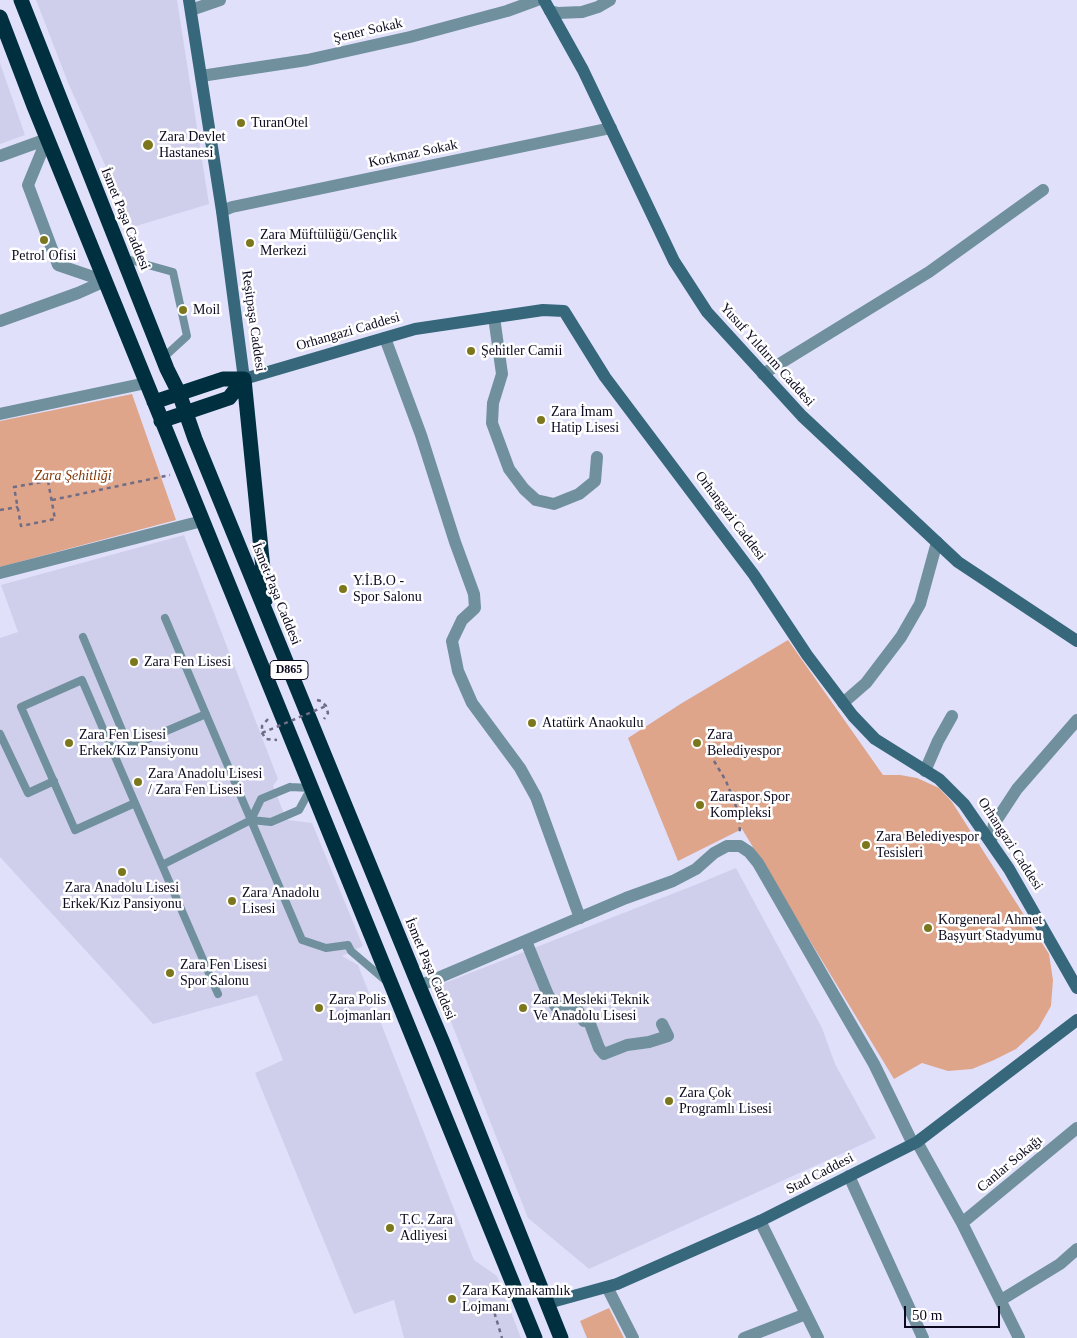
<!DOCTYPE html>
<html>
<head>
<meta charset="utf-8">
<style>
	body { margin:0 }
	#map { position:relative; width:1077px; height:1338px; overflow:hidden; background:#e1e0fb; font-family:Georgia,serif }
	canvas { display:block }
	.scale { position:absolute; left:904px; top:1306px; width:96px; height:22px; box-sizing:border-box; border:2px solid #0d0a20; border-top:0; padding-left:6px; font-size:15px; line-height:18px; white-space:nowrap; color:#0d0a20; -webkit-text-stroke:4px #fff; paint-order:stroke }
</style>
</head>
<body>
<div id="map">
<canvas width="1077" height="1338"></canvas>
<div class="scale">50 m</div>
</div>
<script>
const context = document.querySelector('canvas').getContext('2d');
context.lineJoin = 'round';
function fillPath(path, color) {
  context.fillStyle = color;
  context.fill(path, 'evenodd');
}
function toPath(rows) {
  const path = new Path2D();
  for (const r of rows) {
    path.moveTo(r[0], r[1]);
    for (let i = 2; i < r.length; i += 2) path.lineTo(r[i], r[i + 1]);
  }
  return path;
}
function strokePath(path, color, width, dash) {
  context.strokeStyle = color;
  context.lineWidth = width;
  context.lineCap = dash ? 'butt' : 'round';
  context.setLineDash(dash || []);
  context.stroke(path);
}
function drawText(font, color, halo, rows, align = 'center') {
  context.font = font + ' Georgia,serif';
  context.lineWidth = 5;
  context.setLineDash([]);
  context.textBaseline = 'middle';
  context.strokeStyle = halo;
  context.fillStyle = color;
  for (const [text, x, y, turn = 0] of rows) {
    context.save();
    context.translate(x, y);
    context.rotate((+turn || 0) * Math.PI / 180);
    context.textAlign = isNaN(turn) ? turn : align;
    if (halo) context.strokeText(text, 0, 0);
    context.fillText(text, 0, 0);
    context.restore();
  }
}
fillPath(toPath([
	[36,0,177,0,209,204,133,227,69,85],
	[0,63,25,135,0,144],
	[184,535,278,779,273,786,285,816,288,820,312,823,363,946,342,956,358,965,474,1260,497,1276,521,1338,404,1338,394,1300,354,1314,255,1073,283,1060,257,995,153,1024,0,857,0,638,18,632,1,585],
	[736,868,822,1028,835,1064,876,1138,589,1269,528,1218,437,986,695,885]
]), '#cfcfec');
fillPath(toPath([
	[132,394,176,520,0,567,0,421],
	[788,640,883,775,900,775,917,778,939,788,952,802,1049,954,1053,980,1051,1006,1038,1029,1016,1049,994,1060,972,1069,948,1071,922,1063,894,1079,742,829,678,861,628,738,682,703],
	[609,1308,624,1338,587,1338,580,1321]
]), '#dea58b');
strokePath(toPath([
	[48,481,55,519,21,526,14,487,48,481],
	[52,500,170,475],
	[0,510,18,507],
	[317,700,321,701,326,706,328,713,324,719],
	[268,719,262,726,262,733,266,739,277,740],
	[714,761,726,781,739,814,740,835],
	[483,1312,493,1308,502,1338]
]), '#6f6d86', 2.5, [4, 4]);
strokePath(toPath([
	[123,258,173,272,187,336,163,358],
	[165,618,302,940,326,948,348,945,351,951,385,980],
	[83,637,129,747,206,714],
	[0,734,28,793,54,781],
	[290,787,311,788,299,810,271,822,251,820,261,799,290,787],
	[135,803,75,830,21,707,82,680,135,803,162,865,218,994],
	[162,865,251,820]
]), '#70909e', 8);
strokePath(toPath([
	[191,10,220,0],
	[550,11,558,13,582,12,598,7,610,0],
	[201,76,307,60,410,37,507,11,537,0],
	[47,139,28,185,58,265,105,281],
	[0,156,47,139],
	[222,211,232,207,611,128],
	[494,317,502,374,493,403,492,423,509,469,524,489,536,500,554,504,579,494,595,481,597,457],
	[0,321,78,293,105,281],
	[385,338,421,435,455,542,474,594,475,608,462,620,452,641,458,671,472,703,520,768,536,797,580,918],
	[763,374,929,272,1043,190],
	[0,414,146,383],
	[0,573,202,521],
	[843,703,866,683,901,637,920,604,937,542],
	[925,771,938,741,952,716],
	[991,841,994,824,1017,789,1077,720],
	[526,941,548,995,557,1008,573,1002,584,1021,589,1021,599,1048,604,1054,627,1045,649,1042,668,1036,662,1024],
	[419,986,626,898,673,881,696,869,714,853,727,846,740,846,749,852,758,863,830,988,874,1064,913,1144],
	[917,1142,962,1223,1019,1338],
	[849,1176,923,1338],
	[760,1221,818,1338],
	[962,1223,1077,1128],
	[607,1287,633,1338],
	[1001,1300,1060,1264,1077,1249],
	[744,1338,806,1314]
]), '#70909e', 12);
strokePath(toPath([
	[189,0,222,211,244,379,415,329,543,310,564,311,605,377,754,575,807,655,853,716,875,739,939,779,964,804,1009,869,1077,988],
	[544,0,583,70,674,261,707,312,802,416,958,562,1077,641],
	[548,1303,617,1284,760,1221,917,1142,1077,1020]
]), '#36677b', 12);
strokePath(toPath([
	[21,0,167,369,179,393,195,439,419,986,443,1043,561,1338],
	[0,17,34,106,535,1338],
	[244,379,266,599],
	[154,402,223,379,244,379],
	[161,421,229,398,244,379]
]), '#003040', 15);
strokePath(toPath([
	[262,733,326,706]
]), '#6f6d86', 2.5, [4, 4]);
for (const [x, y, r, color] of [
	[241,123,5,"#7c771d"],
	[148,145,6,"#7c771d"],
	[44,240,5,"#7c771d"],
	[250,243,5,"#7c771d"],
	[183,310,5,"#7c771d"],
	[471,351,5,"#7c771d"],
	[541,420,5,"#7c771d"],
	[343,589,5,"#7c771d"],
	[134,662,5,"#7c771d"],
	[532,723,5,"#7c771d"],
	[69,743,5,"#7c771d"],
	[697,743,5,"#7c771d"],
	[138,782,5,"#7c771d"],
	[700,805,5,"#7c771d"],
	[866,845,5,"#7c771d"],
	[122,872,5,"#7c771d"],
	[232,901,5,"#7c771d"],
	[928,928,5,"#7c771d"],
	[170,973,5,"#7c771d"],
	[319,1008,5,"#7c771d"],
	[523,1008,5,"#7c771d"],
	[669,1101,5,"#7c771d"],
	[390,1228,5,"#7c771d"],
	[452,1299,5,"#7c771d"]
]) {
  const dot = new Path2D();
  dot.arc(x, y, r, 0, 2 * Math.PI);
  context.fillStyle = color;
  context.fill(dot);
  strokePath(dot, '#fff', 2);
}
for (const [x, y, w] of [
	[289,670,38]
]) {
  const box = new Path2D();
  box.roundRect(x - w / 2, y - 9.5, w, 19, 4);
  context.fillStyle = '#fff';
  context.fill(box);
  strokePath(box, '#0d0a20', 1);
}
drawText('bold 12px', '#0d0a20', null, [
	["D865",289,670]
]);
drawText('14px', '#0d0a20', '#fff', [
	["Şener Sokak",368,31,-13],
	["Korkmaz Sokak",413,154,-12],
	["İsmet Paşa Caddesi",125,219,68],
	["Reşitpaşa Caddesi",253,321,82],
	["Orhangazi Caddesi",348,332,-16],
	["Yusuf Yıldırım Caddesi",767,355,48],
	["Orhangazi Caddesi",730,516,53],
	["İsmet Paşa Caddesi",276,594,68],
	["Orhangazi Caddesi",1010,844,57],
	["İsmet Paşa Caddesi",430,969,67],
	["Canlar Sokağı",1010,1164,-40],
	["Stad Caddesi",820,1174,-27]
]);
drawText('14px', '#0d0a20', '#fff', [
	["TuranOtel",251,123],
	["Zara Devlet",159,137],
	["Hastanesi",159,153],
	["Zara Müftülüğü/Gençlik",260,235],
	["Merkezi",260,251],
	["Petrol Ofisi",44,256,"center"],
	["Moil",193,310],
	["Şehitler Camii",481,351],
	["Zara İmam",551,412],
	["Hatip Lisesi",551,428],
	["Y.İ.B.O -",353,581],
	["Spor Salonu",353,597],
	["Zara Fen Lisesi",144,662],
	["Atatürk Anaokulu",542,723],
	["Zara Fen Lisesi",79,735],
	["Erkek/Kız Pansiyonu",79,751],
	["Zara",707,735],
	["Belediyespor",707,751],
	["Zara Anadolu Lisesi",148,774],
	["/ Zara Fen Lisesi",148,790],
	["Zaraspor Spor",710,797],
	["Kompleksi",710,813],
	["Zara Belediyespor",876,837],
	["Tesisleri",876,853],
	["Zara Anadolu Lisesi",122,888,"center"],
	["Erkek/Kız Pansiyonu",122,904,"center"],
	["Zara Anadolu",242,893],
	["Lisesi",242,909],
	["Korgeneral Ahmet",938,920],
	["Başyurt Stadyumu",938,936],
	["Zara Fen Lisesi",180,965],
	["Spor Salonu",180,981],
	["Zara Polis",329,1000],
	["Lojmanları",329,1016],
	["Zara Mesleki Teknik",533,1000],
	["Ve Anadolu Lisesi",533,1016],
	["Zara Çok",679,1093],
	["Programlı Lisesi",679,1109],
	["T.C. Zara",400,1220],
	["Adliyesi",400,1236],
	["Zara Kaymakamlık",462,1291],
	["Lojmanı",462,1307]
], 'left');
drawText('italic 14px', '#823809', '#fff', [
	["Zara Şehitliği",73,476]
]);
</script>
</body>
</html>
